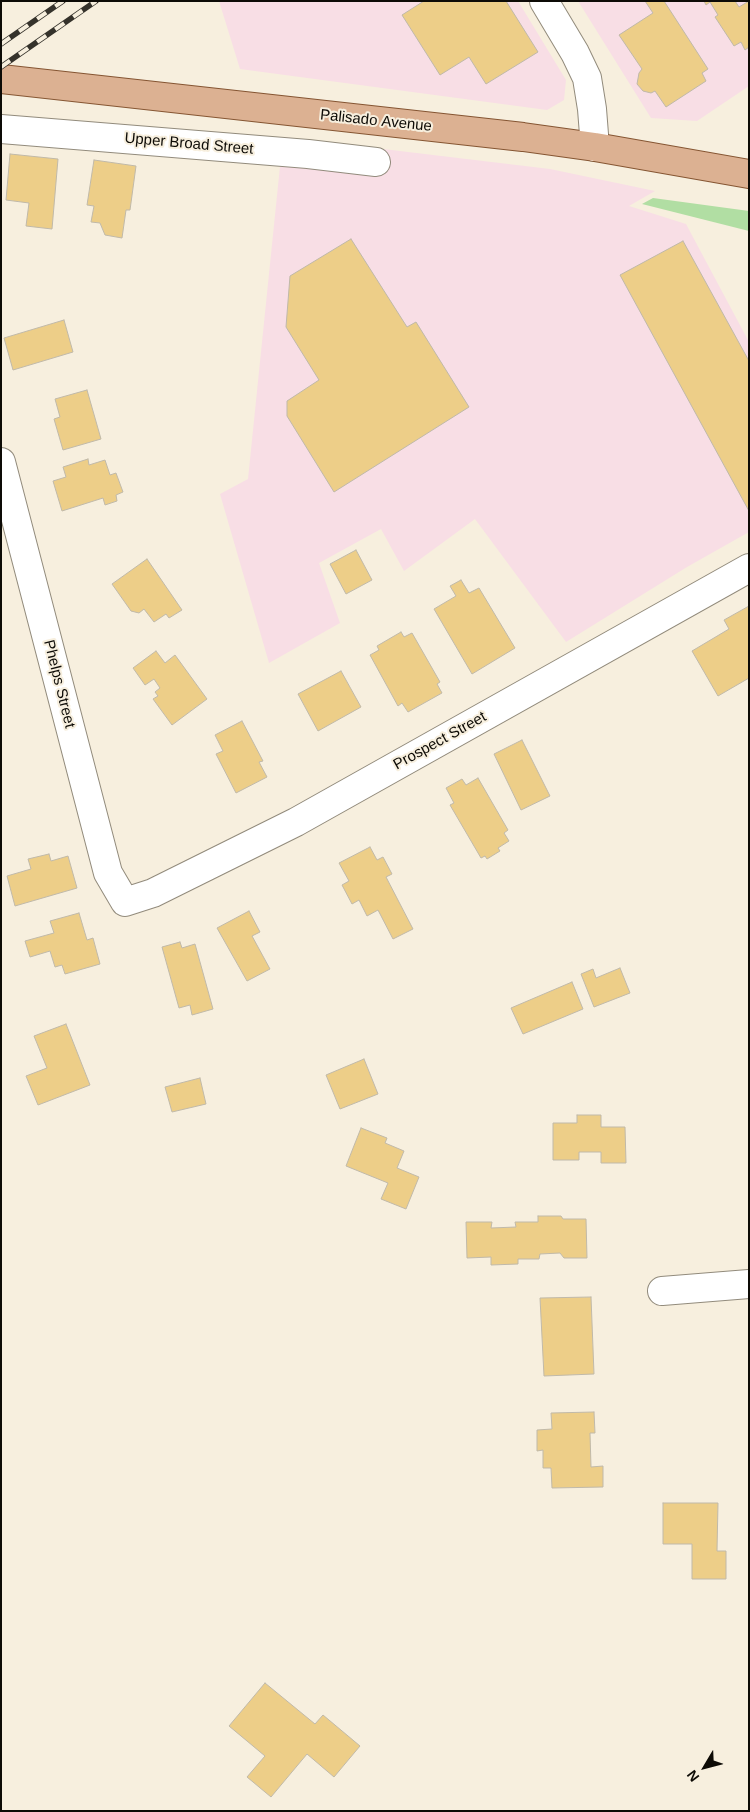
<!DOCTYPE html>
<html>
<head>
<meta charset="utf-8">
<style>
	body { margin:0 }
	#map { position:relative; width:750px; height:1812px; overflow:hidden; background:#f7efde; font-family:Helvetica,sans-serif }
	canvas { display:block }
	.frame { position:absolute; inset:0; border:2px solid #0d0b06; pointer-events:none }
	.north { position:absolute; left:680px; top:1742px; width:50px; height:50px; -webkit-text-stroke:4px #f7efde; paint-order:stroke; rotate:233deg; font-size:14px; font-weight:700; line-height:20px; text-align:center; color:#0d0b06 }
	.north::after { content:''; display:block; margin:auto; width:18px; height:22px; background:#0d0b06; clip-path:polygon(50% 0,100% 100%,50% 72%,0 100%) }
</style>
</head>
<body>
<div id="map">
<canvas width="750" height="1812"></canvas>
<div class="frame"></div>
<div class="north">N</div>
</div>
<script>
const context = document.querySelector('canvas').getContext('2d');
context.lineJoin = 'round';
function fillPath(path, color) {
  context.fillStyle = color;
  context.fill(path, 'evenodd');
}
function toPath(rows) {
  const path = new Path2D();
  for (const r of rows) {
    path.moveTo(r[0], r[1]);
    for (let i = 2; i < r.length; i += 2) path.lineTo(r[i], r[i + 1]);
  }
  return path;
}
function strokePath(path, color, width, dash) {
  context.strokeStyle = color;
  context.lineWidth = width;
  context.lineCap = dash ? 'butt' : 'round';
  context.setLineDash(dash || []);
  context.stroke(path);
}
function drawText(font, color, halo, rows, align = 'center') {
  context.font = font + ' Helvetica,sans-serif';
  context.lineWidth = 4;
  context.setLineDash([]);
  context.textBaseline = 'middle';
  context.strokeStyle = halo;
  context.fillStyle = color;
  for (const [text, x, y, turn = 0] of rows) {
    context.save();
    context.translate(x, y);
    context.rotate((+turn || 0) * Math.PI / 180);
    context.textAlign = isNaN(turn) ? turn : align;
    if (halo) context.strokeText(text, 0, 0);
    context.fillText(text, 0, 0);
    context.restore();
  }
}
fillPath(toPath([
	[219,1,518,1,566,80,564,100,547,110,240,69],
	[578,1,749,1,749,86,697,121,651,118],
	[283,137,550,169,655,191,629,206,686,224,749,342,749,532,687,567,566,642,475,519,404,571,381,529,319,563,340,623,269,663,220,494,248,479]
]), '#f8dee5');
fillPath(toPath([
	[653,198,749,211,749,231,642,204]
]), '#b1dea3');
const building = toPath([
	[424,1,506,1,538,52,486,84,469,57,440,75,402,15,424,1],
	[645,1,664,1,708,69,702,73,706,81,666,107,655,91,651,93,643,91,637,84,639,73,642,69,619,35,653,13,645,1],
	[704,1,735,1,739,7,749,1,749,47,745,50,741,42,734,46,715,17,718,15,710,2,706,5,704,1],
	[10,154,58,159,52,229,26,226,29,203,6,200,10,154],
	[94,160,136,166,130,210,126,210,122,238,105,235,100,223,91,222,94,206,87,205,94,160],
	[351,239,407,327,416,322,469,407,334,492,287,416,287,401,319,380,286,327,290,276,351,239],
	[683,241,749,361,749,511,620,275,683,241],
	[64,320,73,352,13,370,4,338,64,320],
	[87,390,101,439,63,450,54,419,60,417,55,399,87,390],
	[88,459,89,465,105,460,110,475,116,473,123,492,116,495,117,501,105,505,103,498,62,511,53,481,66,477,63,467,88,459],
	[356,550,372,580,346,594,330,564,356,550],
	[147,559,182,610,169,618,166,614,154,622,144,609,139,613,131,611,112,584,147,559],
	[461,580,469,593,479,588,515,648,472,674,434,609,456,596,450,586,461,580],
	[749,606,749,678,718,696,692,651,729,629,724,620,749,606],
	[401,632,404,637,412,633,440,682,437,684,442,693,408,712,402,703,398,706,370,655,379,650,377,646,401,632],
	[156,651,165,663,175,655,207,699,172,725,153,699,158,696,155,692,160,688,154,679,145,685,133,668,156,651],
	[341,671,361,707,318,731,298,694,341,671],
	[242,721,263,761,259,762,267,777,236,793,216,754,223,751,215,735,242,721],
	[522,740,550,796,521,810,494,754,522,740],
	[478,778,508,830,504,833,509,841,498,848,500,851,487,859,485,856,481,858,450,805,454,803,446,788,462,779,466,785,478,778],
	[370,847,377,860,383,857,392,874,386,877,413,929,393,939,378,910,367,916,359,900,352,904,342,885,349,881,339,863,370,847],
	[49,854,51,861,68,856,77,888,15,906,7,876,31,869,28,859,49,854],
	[249,911,260,932,252,936,270,969,247,981,217,928,249,911],
	[79,913,87,940,93,938,100,964,65,974,62,965,55,967,50,951,30,957,25,941,54,933,50,921,79,913],
	[180,942,182,948,195,944,213,1009,192,1015,190,1005,179,1008,162,947,180,942],
	[620,968,630,993,594,1007,581,974,593,969,596,978,620,968],
	[572,982,583,1009,523,1034,511,1008,572,982],
	[66,1024,90,1085,38,1105,26,1076,47,1068,34,1036,66,1024],
	[364,1059,378,1094,340,1109,326,1075,364,1059],
	[200,1078,206,1104,172,1112,165,1087,200,1078],
	[577,1115,601,1115,601,1127,625,1127,626,1163,601,1163,601,1152,579,1152,579,1160,553,1160,553,1123,577,1123,577,1115],
	[361,1128,387,1138,385,1143,404,1151,397,1168,419,1177,406,1209,381,1199,388,1183,346,1166,361,1128],
	[538,1216,561,1216,563,1219,586,1219,587,1258,564,1258,560,1253,540,1254,539,1259,518,1259,518,1264,491,1265,491,1257,467,1258,466,1222,492,1222,491,1228,516,1227,515,1222,538,1222,538,1216],
	[591,1297,594,1374,544,1376,540,1298,591,1297],
	[594,1412,595,1433,590,1433,591,1467,603,1466,603,1487,552,1488,551,1468,543,1468,543,1450,537,1451,537,1430,552,1429,551,1413,594,1412],
	[663,1503,718,1503,717,1551,726,1551,726,1579,692,1579,692,1544,663,1544,663,1503],
	[265,1683,315,1724,323,1715,360,1746,334,1777,307,1754,271,1797,247,1777,265,1756,229,1726,265,1683]
]);
fillPath(building, '#edce88');
strokePath(building, '#c0b9a9', 1);
const minor = toPath([
	[544,1,575,53,587,78,592,109,595,147],
	[1,129,308,154,376,162],
	[1,462,108,873,125,902,153,893,296,822,749,568],
	[662,1291,749,1284]
]);
const major = toPath([
	[1,79,523,137,595,147,749,174]
]);
strokePath(minor, '#928b7c', 30);
strokePath(major, '#855532', 30);
strokePath(minor, '#fff', 28);
strokePath(major, '#dcb192', 28);
const rail = toPath([
	[1,44,63,1],
	[1,67,96,1]
]);
strokePath(rail, '#35322b', 5.5);
strokePath(rail, '#f7efde', 4, [11]);
drawText('15px', '#0d0b06', '#f7efde', [
	["Palisado Avenue",376,121,6],
	["Upper Broad Street",189,144,5],
	["Phelps Street",59,684,76],
	["Prospect Street",440,741,-29]
]);
</script>
</body>
</html>
